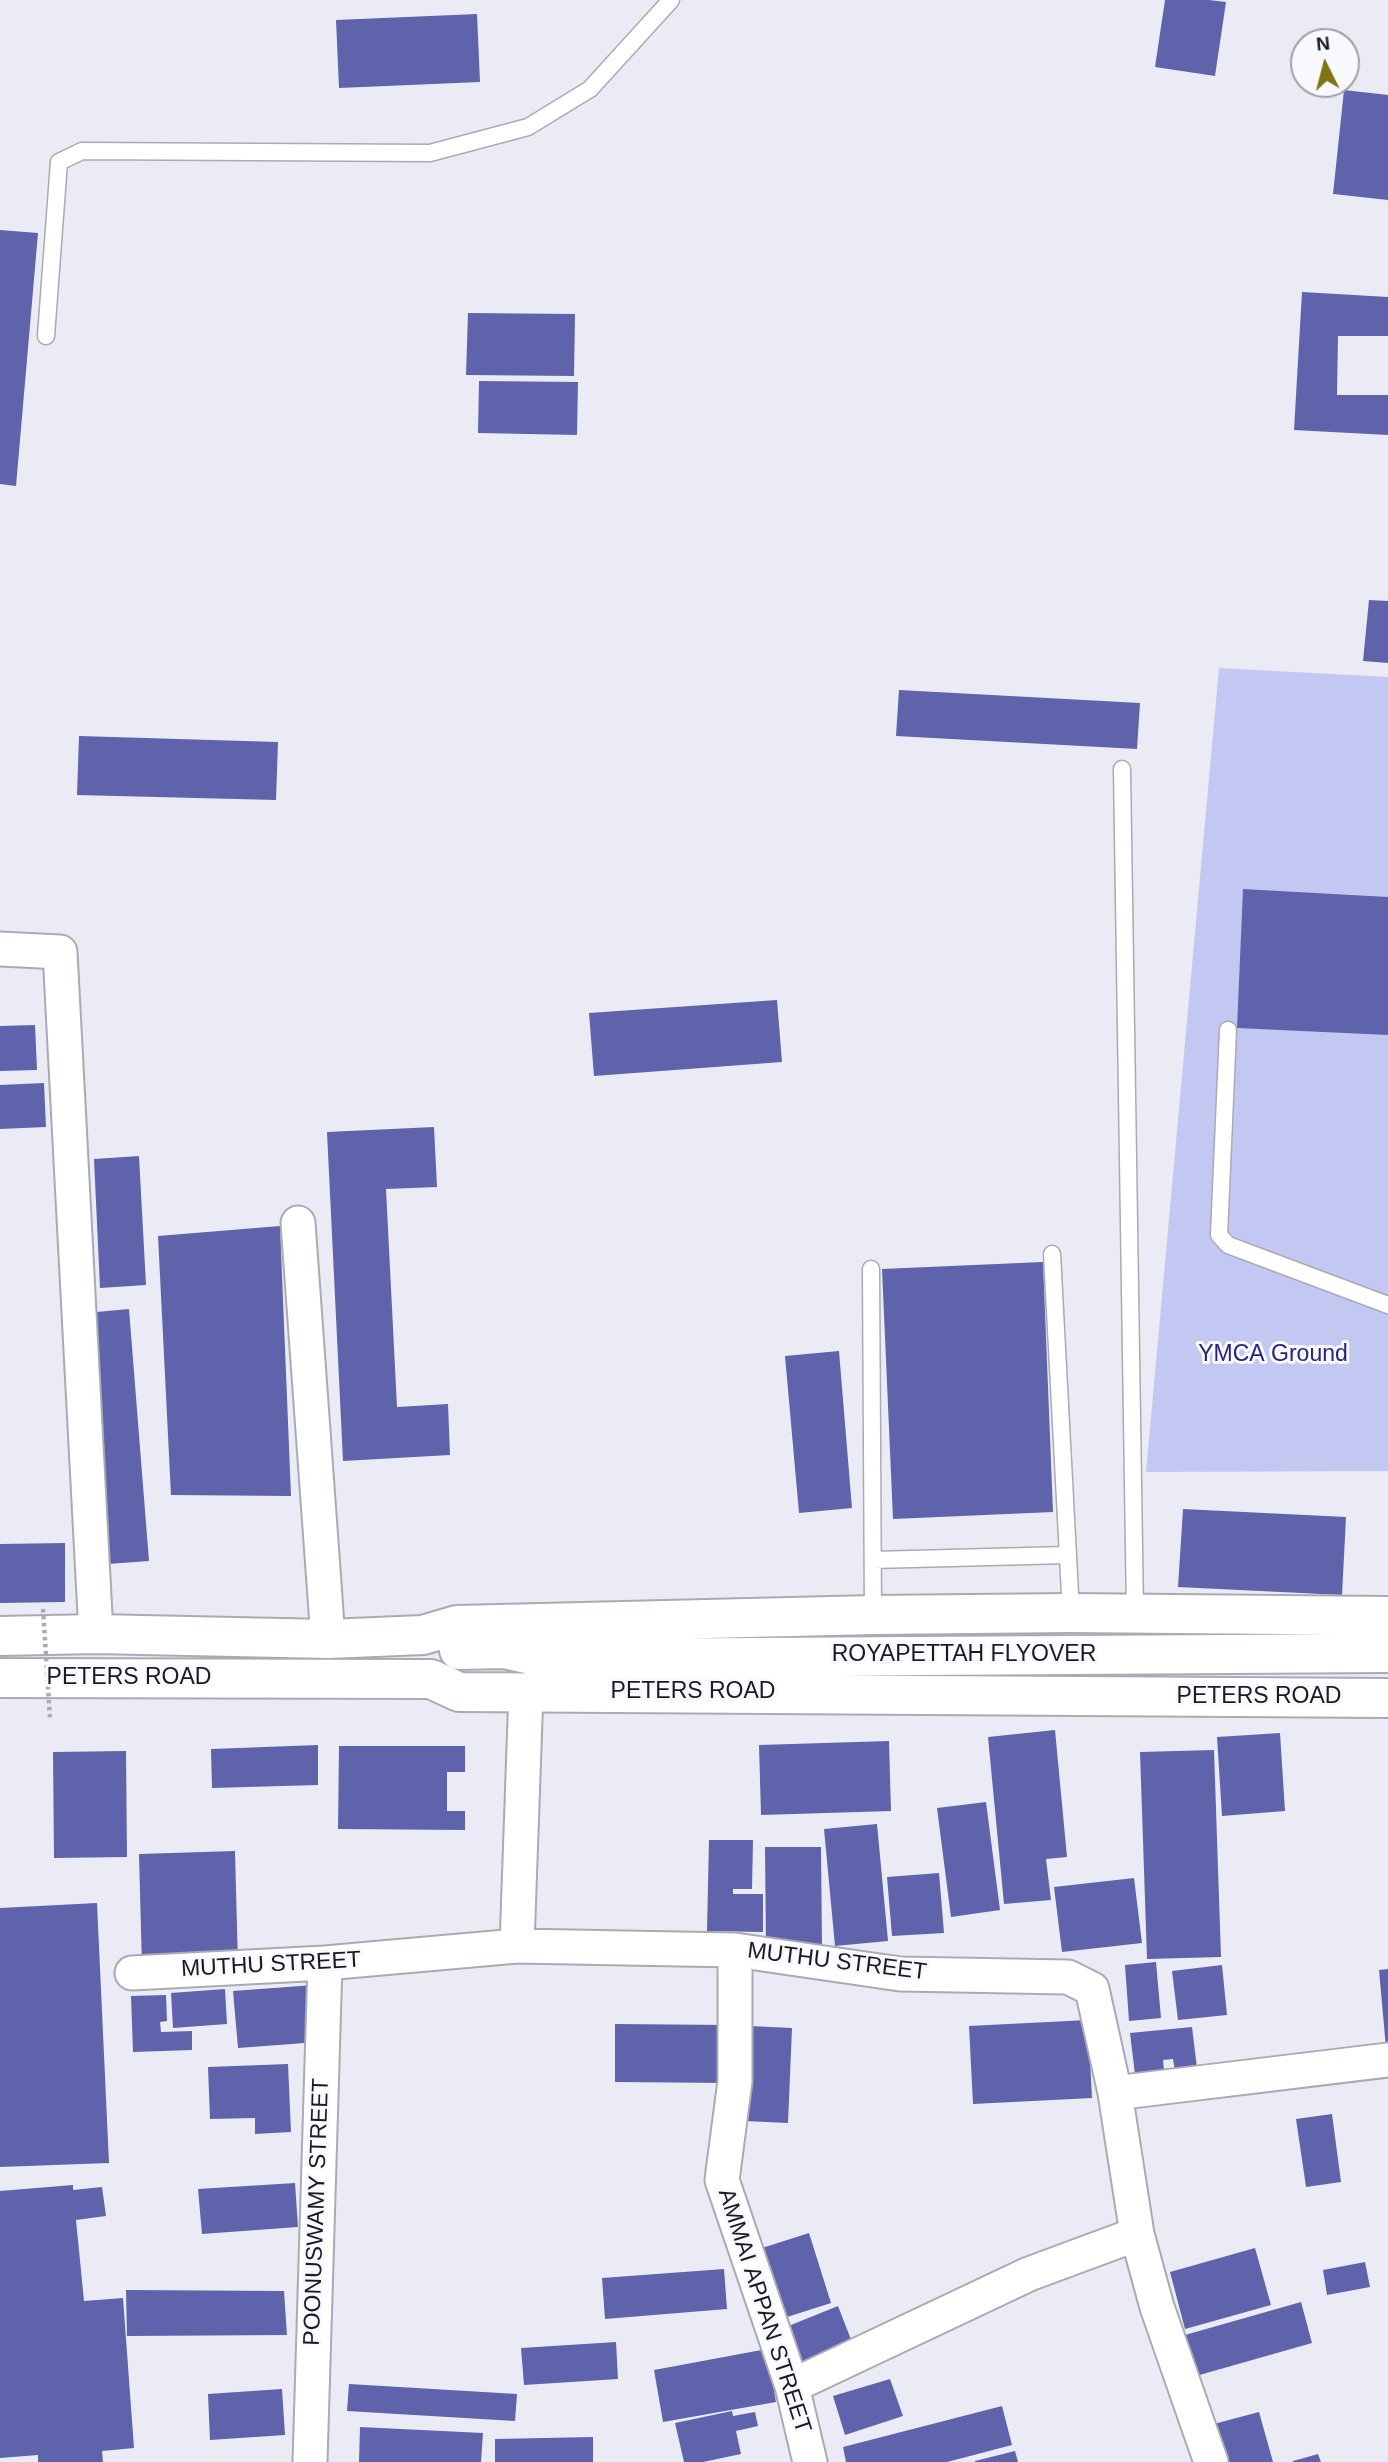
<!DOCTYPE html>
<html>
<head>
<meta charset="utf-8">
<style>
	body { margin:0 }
	#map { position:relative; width:1388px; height:2462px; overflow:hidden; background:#eaebf5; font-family:Arial,sans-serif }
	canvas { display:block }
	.north { position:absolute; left:1290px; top:28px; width:70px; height:70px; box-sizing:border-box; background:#f8f9ff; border:2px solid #9fa0a5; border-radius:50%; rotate:354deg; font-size:19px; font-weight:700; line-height:28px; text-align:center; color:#1a1b1e }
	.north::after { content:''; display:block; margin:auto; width:24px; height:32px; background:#817213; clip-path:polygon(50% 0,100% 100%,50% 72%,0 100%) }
</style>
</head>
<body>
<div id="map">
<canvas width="1388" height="2462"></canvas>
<div class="north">N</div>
</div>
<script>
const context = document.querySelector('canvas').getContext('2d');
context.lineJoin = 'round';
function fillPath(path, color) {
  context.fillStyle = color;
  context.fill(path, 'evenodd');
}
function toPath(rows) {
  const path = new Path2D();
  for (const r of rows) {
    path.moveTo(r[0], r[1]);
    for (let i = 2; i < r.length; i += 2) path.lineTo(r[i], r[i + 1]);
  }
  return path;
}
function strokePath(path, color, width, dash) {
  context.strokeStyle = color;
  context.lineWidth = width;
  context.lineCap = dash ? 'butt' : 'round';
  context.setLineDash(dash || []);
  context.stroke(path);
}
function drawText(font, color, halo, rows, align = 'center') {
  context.font = font + ' Arial,sans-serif';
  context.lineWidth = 6;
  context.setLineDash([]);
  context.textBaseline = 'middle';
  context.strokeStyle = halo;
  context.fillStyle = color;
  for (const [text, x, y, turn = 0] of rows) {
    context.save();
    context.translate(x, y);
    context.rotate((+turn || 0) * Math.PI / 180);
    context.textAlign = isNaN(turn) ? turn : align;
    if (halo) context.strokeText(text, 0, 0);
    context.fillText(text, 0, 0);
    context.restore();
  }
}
fillPath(toPath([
	[1219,668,1388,677,1388,1471,1146,1472]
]), '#c3c8f3');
fillPath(toPath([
	[1165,0,1209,0,1226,2,1215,76,1155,67],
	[477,14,480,82,339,88,336,20],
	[1344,90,1388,95,1388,200,1333,194],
	[0,230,38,233,16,486,0,484],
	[1302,292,1388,297,1388,336,1338,336,1337,395,1388,395,1388,435,1294,430],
	[468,313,575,314,574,376,466,375],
	[479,381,578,382,577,435,478,433],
	[1369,600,1388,601,1388,663,1363,661],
	[899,690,1140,703,1137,749,896,736],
	[79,736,278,742,276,800,77,795],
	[1243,889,1388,897,1388,1035,1237,1028],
	[777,1000,782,1062,594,1076,589,1013],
	[35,1025,37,1070,0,1071,0,1026],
	[44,1083,46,1127,0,1129,0,1085],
	[434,1127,437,1187,386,1189,397,1407,448,1404,450,1455,343,1461,327,1132],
	[139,1156,146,1285,100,1288,94,1159],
	[280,1226,291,1496,171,1495,158,1236],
	[1043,1262,1053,1512,893,1519,882,1269],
	[129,1309,149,1561,108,1564,86,1313],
	[839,1351,852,1508,799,1513,785,1356],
	[1183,1509,1346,1517,1342,1595,1178,1587],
	[65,1543,65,1602,0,1603,0,1544],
	[1055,1730,1067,1857,1046,1859,1051,1900,1004,1904,988,1737],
	[1280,1733,1285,1811,1222,1816,1217,1737],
	[889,1741,891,1811,761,1815,759,1745],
	[318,1745,318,1785,212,1788,211,1749],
	[339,1746,465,1746,465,1772,447,1772,447,1811,465,1811,465,1830,338,1829],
	[1214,1750,1221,1957,1147,1959,1140,1752],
	[126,1751,127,1857,54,1858,53,1752],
	[986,1802,1000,1910,951,1917,937,1808],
	[877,1824,888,1941,835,1946,824,1829],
	[709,1840,753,1840,752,1889,733,1889,733,1894,763,1894,763,1932,707,1931],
	[765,1847,821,1847,822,1946,766,1947],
	[235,1851,238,1965,142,1968,139,1854],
	[939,1873,944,1933,892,1936,887,1877],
	[1134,1878,1142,1943,1062,1952,1054,1887],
	[97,1903,109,2163,0,2167,0,1908],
	[1156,1962,1161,2018,1129,2021,1125,1965],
	[1222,1965,1227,2015,1178,2020,1172,1971],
	[1388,1969,1388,2048,1386,2048,1379,1970],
	[314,1985,318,2042,238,2048,233,1991],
	[225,1989,227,2024,173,2028,171,1993],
	[166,1995,167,2021,160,2022,161,2032,192,2031,192,2050,133,2052,131,1996],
	[1088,2020,1092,2098,973,2104,969,2026],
	[615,2024,729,2025,729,2083,615,2082],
	[749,2026,792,2028,788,2123,745,2121],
	[1192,2027,1197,2068,1175,2071,1173,2059,1163,2060,1165,2080,1136,2083,1130,2033],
	[288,2064,291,2132,255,2134,255,2118,210,2119,208,2067],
	[1332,2114,1341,2182,1306,2187,1296,2119],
	[295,2183,298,2227,202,2234,198,2189],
	[73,2185,73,2190,102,2187,106,2216,76,2220,84,2301,123,2298,134,2448,102,2451,103,2462,38,2462,38,2455,0,2458,0,2191],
	[809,2233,831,2303,784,2318,762,2248],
	[1255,2248,1271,2305,1185,2329,1170,2272],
	[1365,2262,1370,2287,1327,2295,1323,2270],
	[724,2269,727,2309,605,2319,602,2278],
	[126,2290,284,2291,287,2335,127,2336],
	[1301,2302,1312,2343,1196,2376,1185,2335],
	[838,2306,852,2342,800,2363,786,2327],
	[616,2342,618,2379,524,2385,521,2348],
	[767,2349,776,2402,663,2422,654,2370],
	[890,2379,903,2416,845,2435,833,2396],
	[349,2384,517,2394,515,2421,347,2411],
	[282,2389,285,2435,210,2440,208,2394],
	[1002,2406,1012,2445,947,2462,846,2462,843,2447],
	[732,2411,733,2416,755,2412,758,2426,736,2431,741,2454,703,2462,684,2462,675,2423],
	[1259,2412,1273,2462,1219,2462,1210,2425],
	[360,2427,483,2433,481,2462,359,2462],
	[593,2437,593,2462,495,2462,495,2439],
	[1015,2451,1018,2462,975,2462,975,2461],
	[1318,2454,1321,2462,1293,2462,1293,2461]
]), '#5f63ab');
const service = toPath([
	[46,336,59,162,82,151,430,153,528,127,590,89,671,0],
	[1122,769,1135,1613],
	[1228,1030,1219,1235,1228,1245,1388,1305],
	[1052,1254,1071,1613],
	[871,1269,873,1615],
	[873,1560,1067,1555]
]);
const minor = toPath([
	[0,949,60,952,96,1634],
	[298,1223,328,1639],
	[517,1946,526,1691],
	[735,1950,735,2081,722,2180,792,2386,810,2462],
	[132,1973,325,1963,517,1946,735,1950,900,1974,1068,1977,1092,1989,1115,2093,1137,2234,1157,2307,1211,2462],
	[1115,2093,1388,2060],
	[792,2386,1029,2274,1137,2234],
	[310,2462,325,1963]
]);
const secondary = toPath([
	[0,1636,96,1634,328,1639,423,1635,457,1625,873,1615,1071,1613,1388,1616],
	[459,1650,504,1649,540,1657,602,1658,1388,1653],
	[0,1678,431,1679,459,1692,1388,1698]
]);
strokePath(service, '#a9abb4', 19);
strokePath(minor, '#a9abb4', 37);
strokePath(secondary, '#a9abb4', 42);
strokePath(service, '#fff', 16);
strokePath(minor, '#fff', 33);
strokePath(secondary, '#fff', 38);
strokePath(toPath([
	[43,1609,50,1718]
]), '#aaabb3', 4.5, [3.5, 3.5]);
drawText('23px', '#2b227b', '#f8f9ff', [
	["YMCA Ground",1273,1355]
]);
drawText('23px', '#1a1b1e', '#f8f9ff', [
	["ROYAPETTAH FLYOVER",964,1655],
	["PETERS ROAD",129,1678],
	["PETERS ROAD",693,1692],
	["PETERS ROAD",1259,1697],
	["MUTHU STREET",837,1962,7],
	["MUTHU STREET",271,1965,-3],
	["POONUSWAMY STREET",317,2212,-88],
	["AMMAI APPAN STREET",764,2311,72]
]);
</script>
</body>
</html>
